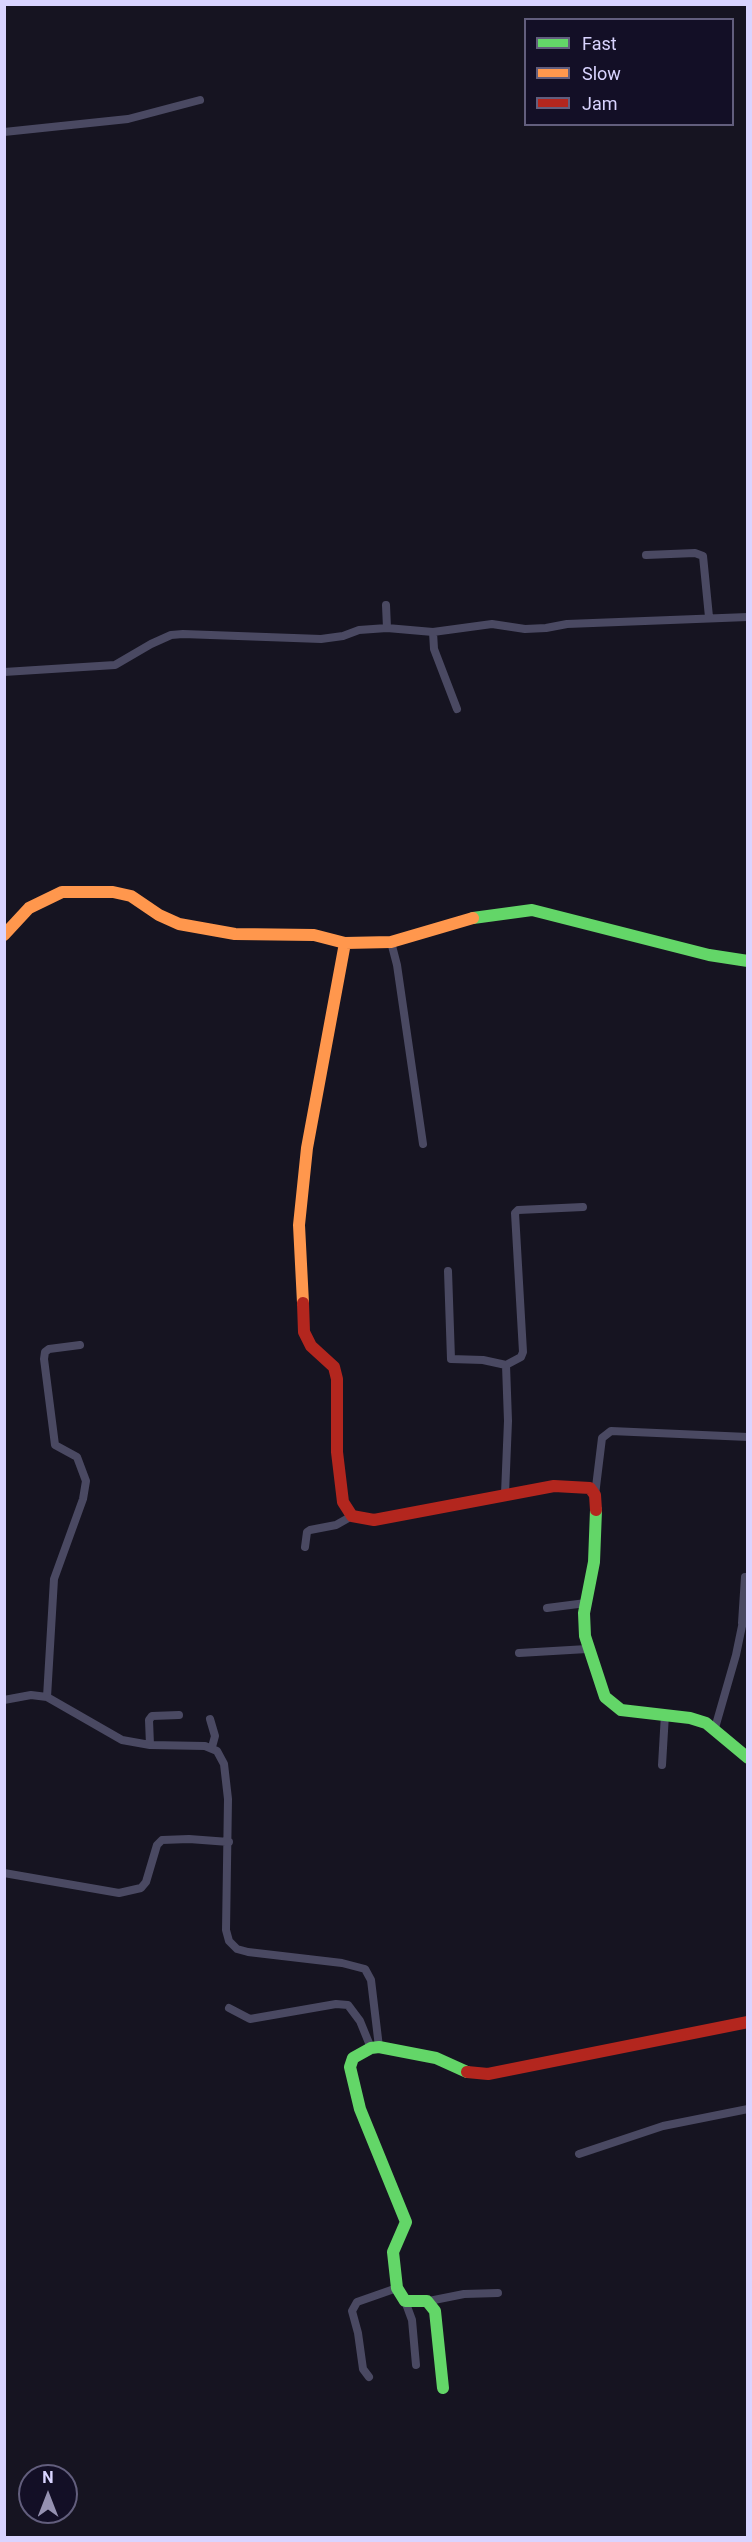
<!DOCTYPE html>
<html>
<head>
<meta charset="utf-8">
<style>
	body { margin:0 }
	#map { position:relative; width:752px; height:2542px; overflow:hidden; background:#161421; font-family:Roboto,sans-serif }
	canvas { display:block }
	.frame { position:absolute; inset:0; border:6px solid #d9d4ff; pointer-events:none }
	.legend { position:absolute; left:524px; top:18px; width:210px; height:108px; box-sizing:border-box; background:#130f26; border:2px solid #625e7d; margin:0; padding:8px 10px; list-style:none; font-size:18px; color:#d9d4ff }
	.legend li { display:flex; align-items:center; gap:12px; height:30px }
	.legend b { width:30px; border:2px solid #625e7d }
	.north { position:absolute; left:18px; top:2464px; width:60px; height:60px; box-sizing:border-box; background:#130f26; border:2px solid #625e7d; border-radius:50%; rotate:0deg; font-size:16px; font-weight:700; line-height:24px; text-align:center; color:#d9d4ff }
	.north::after { content:''; display:block; margin:auto; width:21px; height:27px; background:#9591b1; clip-path:polygon(50% 0,100% 100%,50% 72%,0 100%) }
</style>
</head>
<body>
<div id="map">
<canvas width="752" height="2542"></canvas>
<div class="frame"></div>
<ul class="legend">
<li><b style="height:8px;background:#63d668"></b>Fast</li>
<li><b style="height:8px;background:#ff974d"></b>Slow</li>
<li><b style="height:8px;background:#b3261e"></b>Jam</li>
</ul>
<div class="north">N</div>
</div>
<script>
const context = document.querySelector('canvas').getContext('2d');
context.lineJoin = 'round';
function toPath(rows) {
  const path = new Path2D();
  for (const r of rows) {
    path.moveTo(r[0], r[1]);
    for (let i = 2; i < r.length; i += 2) path.lineTo(r[i], r[i + 1]);
  }
  return path;
}
function strokePath(path, color, width, dash) {
  context.strokeStyle = color;
  context.lineWidth = width;
  context.lineCap = dash ? 'butt' : 'round';
  context.setLineDash(dash || []);
  context.stroke(path);
}
strokePath(toPath([
	[4,132,128,119,200,100],
	[646,555,695,553,703,556,709,617],
	[386,605,387,628],
	[433,632,434,649,457,709],
	[4,672,115,665,151,644,171,635,183,634,321,639,343,636,359,630,387,628,433,632,492,624,525,629,546,628,567,624,748,617],
	[391,942,397,965,423,1144],
	[448,1271,451,1359,483,1360,506,1365,508,1421,505,1494],
	[506,1365,521,1357,523,1352,515,1213,518,1210,583,1207],
	[595,1495,602,1438,611,1431,748,1437],
	[305,1547,307,1532,310,1530,336,1525,352,1516],
	[547,1608,586,1603],
	[742,1623,745,1577],
	[519,1653,587,1649],
	[47,1697,54,1579,83,1499,86,1481,77,1457,55,1445,44,1359,45,1352,49,1349,80,1345],
	[4,1700,31,1695,47,1697,122,1740,150,1745,205,1746,217,1751,224,1764,228,1799,226,1930,229,1941,237,1949,248,1952,342,1963,365,1969,371,1980,379,2047],
	[210,1719,215,1736,212,1747],
	[715,1728,736,1655,742,1626,748,1616],
	[150,1745,149,1720,152,1716,179,1715],
	[662,1765,665,1714],
	[4,1873,119,1893,141,1888,146,1882,157,1845,162,1840,189,1839,229,1842],
	[229,2008,250,2019,336,2004,348,2005,360,2021,371,2048],
	[579,2154,663,2126,748,2109],
	[405,2301,412,2320,416,2365],
	[429,2301,464,2294,498,2293],
	[369,2377,363,2369,358,2333,352,2311,357,2302,397,2288]
]), '#4a4962', 8);
strokePath(toPath([
	[473,918,532,910,709,955,748,961],
	[596,1510,594,1562,584,1613,585,1636,605,1697,621,1710,690,1718,706,1723,748,1758],
	[443,2388,435,2311,427,2301,405,2301,397,2288,393,2252,406,2222,360,2109,350,2067,353,2058,371,2048,379,2047,436,2058,467,2072]
]), '#63d668', 12);
strokePath(toPath([
	[4,935,29,908,62,892,113,892,131,896,159,915,179,924,235,934,314,935,345,943,391,942,473,918],
	[303,1303,299,1225,307,1148,345,943]
]), '#ff974d', 12);
strokePath(toPath([
	[303,1303,304,1332,311,1346,334,1367,337,1379,337,1452,343,1502,352,1516,374,1520,554,1486,590,1488,595,1495,596,1510],
	[467,2072,488,2074,748,2022]
]), '#b3261e', 12);
</script>
</body>
</html>
